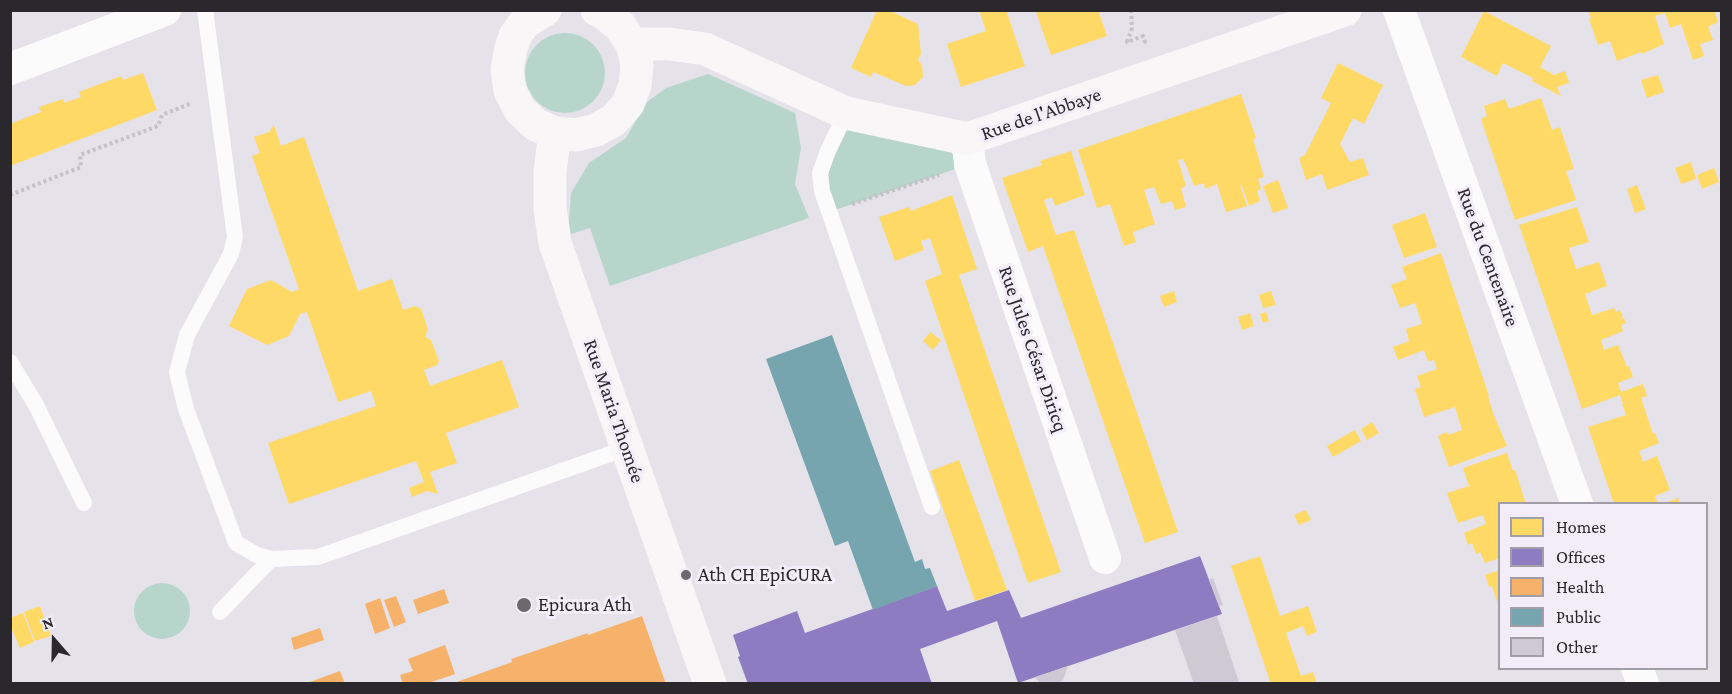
<!DOCTYPE html>
<html>
<head>
<meta charset="utf-8">
<style>
	body { margin:0 }
	#map { position:relative; width:1732px; height:694px; overflow:hidden; background:#e5e2e9; font-family:"Crimson Pro",serif }
	canvas { display:block }
	.frame { position:absolute; inset:0; border:12px solid #2a282c; pointer-events:none }
	.legend { position:absolute; left:1498px; top:502px; width:210px; height:168px; box-sizing:border-box; background:#f2edf9; border:2px solid #a29ea7; margin:0; padding:8px 10px; list-style:none; font-size:18px; color:#2a282c }
	.legend li { display:flex; align-items:center; gap:12px; height:30px }
	.legend b { width:30px; border:2px solid #a29ea7 }
	.north { position:absolute; left:24px; top:610px; width:60px; height:60px; -webkit-text-stroke:4px #f2edf9; paint-order:stroke; rotate:340deg; font-size:16px; font-weight:700; line-height:24px; text-align:center; color:#2a282c }
	.north::after { content:''; display:block; margin:auto; width:21px; height:27px; background:#2a282c; clip-path:polygon(50% 0,100% 100%,50% 72%,0 100%) }
</style>
</head>
<body>
<div id="map">
<canvas width="1732" height="694"></canvas>
<div class="frame"></div>
<ul class="legend">
<li><b style="height:16px;background:#ffd966"></b>Homes</li>
<li><b style="height:16px;background:#8e7cc3"></b>Offices</li>
<li><b style="height:16px;background:#f6b26b"></b>Health</li>
<li><b style="height:16px;background:#76a5af"></b>Public</li>
<li><b style="height:16px;background:#cfc9d6"></b>Other</li>
</ul>
<div class="north">N</div>
</div>
<script>
const context = document.querySelector('canvas').getContext('2d');
context.lineJoin = 'round';
function fillPath(path, color) {
  context.fillStyle = color;
  context.fill(path, 'evenodd');
}
function toPath(rows) {
  const path = new Path2D();
  for (const r of rows) {
    if (r.length === 3) {
      path.moveTo(r[0] + r[2], r[1]);
      path.arc(r[0], r[1], r[2], 0, 2 * Math.PI);
      continue;
    }
    path.moveTo(r[0], r[1]);
    for (let i = 2; i < r.length; i += 2) path.lineTo(r[i], r[i + 1]);
  }
  return path;
}
function strokePath(path, color, width, dash) {
  context.strokeStyle = color;
  context.lineWidth = width;
  context.lineCap = dash ? 'butt' : 'round';
  context.setLineDash(dash || []);
  context.stroke(path);
}
function drawText(font, color, halo, rows, align = 'center') {
  context.font = font + ' "Crimson Pro",serif';
  context.lineWidth = 6;
  context.setLineDash([]);
  context.textBaseline = 'middle';
  context.strokeStyle = halo;
  context.fillStyle = color;
  for (const [text, x, y, turn = 0] of rows) {
    context.save();
    context.translate(x, y);
    context.rotate((+turn || 0) * Math.PI / 180);
    context.textAlign = isNaN(turn) ? turn : align;
    if (halo) context.strokeText(text, 0, 0);
    context.fillText(text, 0, 0);
    context.restore();
  }
}
fillPath(toPath([
	[565,73,40],
	[708,74,795,113,801,148,795,184,809,218,610,286,590,228,571,234,569,223,571,193,589,163,626,138,647,102,666,88],
	[843,112,967,139,970,164,829,212,828,151],
	[162,611,28]
]), '#b7d5ca');
fillPath(toPath([
	[877,10,888,10,918,24,921,54,918,60,922,65,923,77,915,85,906,86,873,72,871,77,851,68],
	[979,10,1006,10,1025,66,961,87,947,44,986,31],
	[1038,10,1098,10,1107,36,1051,55,1036,12],
	[1588,10,1714,10,1718,22,1708,27,1713,40,1700,44,1704,56,1693,60,1681,24,1670,28,1665,13,1655,16,1664,44,1642,54,1641,52,1617,61,1610,41,1598,45,1589,19,1591,18],
	[1484,11,1551,46,1540,67,1554,75,1565,71,1569,83,1557,87,1561,96,1532,81,1533,78,1503,63,1497,76,1461,57],
	[1338,63,1383,85,1364,124,1353,118,1340,144,1350,162,1363,158,1369,175,1327,190,1322,174,1306,180,1299,158,1305,155,1331,103,1321,98],
	[143,73,157,110,10,166,10,124,41,112,39,107,63,99,64,103,81,97,79,92,121,76,123,80],
	[1658,75,1664,92,1647,98,1641,80],
	[1241,94,1256,138,1253,139,1264,177,1258,179,1261,189,1257,191,1260,201,1249,206,1242,186,1240,185,1247,206,1226,212,1217,184,1205,189,1204,183,1194,186,1185,162,1184,162,1183,159,1178,160,1186,186,1181,188,1186,207,1175,210,1172,201,1161,204,1154,187,1144,190,1155,224,1133,232,1136,242,1124,246,1110,204,1097,208,1078,150],
	[1541,98,1552,130,1560,127,1574,169,1566,171,1576,200,1515,220,1481,119,1487,116,1484,106,1505,99,1509,109],
	[274,125,281,146,304,137,358,291,392,279,403,310,415,306,421,309,428,329,425,337,431,340,439,361,437,365,424,370,430,386,502,360,519,407,446,433,457,463,430,472,438,494,427,491,412,497,409,488,424,482,416,461,289,504,268,443,376,406,371,391,338,402,307,312,300,314,289,336,267,345,229,326,247,289,271,280,292,292,299,289,252,156,260,153,254,137,269,132],
	[1071,151,1085,195,1055,206,1052,197,1044,200,1056,235,1074,230,1178,532,1145,543,1043,246,1028,252,1002,178,1042,165,1040,161],
	[1691,162,1696,179,1681,184,1675,168],
	[1714,168,1719,182,1702,189,1697,175],
	[1278,180,1288,208,1273,213,1263,186],
	[1637,185,1646,209,1635,213,1627,189],
	[952,195,977,269,959,275,1061,572,1028,583,925,281,942,274,930,238,921,241,924,250,895,261,879,217,909,207,911,211],
	[1577,207,1589,242,1569,248,1576,269,1599,262,1607,286,1585,294,1592,315,1614,308,1616,312,1620,310,1623,317,1619,319,1624,318,1626,323,1621,325,1623,331,1601,340,1604,350,1618,345,1627,367,1629,366,1633,377,1618,383,1621,392,1643,384,1647,396,1641,398,1653,434,1655,433,1659,443,1639,451,1643,462,1657,456,1670,490,1655,496,1658,504,1614,504,1588,427,1626,415,1622,404,1623,404,1620,395,1582,409,1519,225],
	[1425,213,1437,247,1404,258,1392,225],
	[1441,253,1489,396,1488,396,1493,413,1507,446,1449,467,1438,436,1447,432,1448,435,1462,430,1455,407,1424,417,1415,389,1421,387,1417,376,1437,369,1434,360,1428,361,1424,350,1398,360,1393,347,1409,341,1406,329,1422,324,1415,303,1400,308,1391,285,1407,279,1402,267],
	[1174,291,1177,302,1164,307,1160,296],
	[1271,291,1276,305,1263,308,1259,295],
	[1266,312,1269,321,1263,323,1260,314],
	[1250,313,1254,326,1242,330,1238,317],
	[930,332,941,340,933,350,923,341],
	[1372,422,1379,433,1367,440,1361,429],
	[1355,430,1361,441,1333,457,1327,446],
	[1507,453,1513,471,1515,470,1526,504,1500,504,1500,558,1485,563,1480,552,1476,554,1472,543,1468,545,1464,533,1486,524,1483,515,1458,523,1447,493,1469,486,1463,468],
	[959,460,1007,590,975,601,930,471],
	[1678,498,1680,504,1665,504,1665,503],
	[1306,510,1311,520,1299,525,1294,515],
	[1260,556,1280,616,1308,606,1317,632,1307,636,1303,626,1286,633,1301,676,1313,672,1317,684,1271,684,1231,566],
	[1500,570,1500,607,1499,607,1492,586,1489,587,1485,575],
	[40,606,51,636,35,641,24,612],
	[23,613,34,642,20,648,10,625,10,618]
]), '#ffd966');
fillPath(toPath([
	[1200,556,1222,614,1018,683,997,621,920,649,932,684,748,684,738,657,740,656,733,635,797,611,805,633,937,586,947,611,1009,590,1021,618]
]), '#8e7cc3');
fillPath(toPath([
	[444,589,449,603,418,614,413,600],
	[396,596,406,622,394,627,384,600],
	[380,598,390,628,375,634,365,604],
	[642,616,666,684,451,684,512,662,511,659,588,633,588,635],
	[320,628,324,640,294,650,291,638],
	[445,645,455,674,426,684,403,684,400,675,413,671,408,659],
	[340,671,345,684,307,684,307,683]
]), '#f6b26b');
fillPath(toPath([
	[832,335,915,562,922,559,925,569,930,568,937,586,873,610,848,541,835,546,766,359]
]), '#76a5af');
fillPath(toPath([
	[1213,578,1223,605,1219,606,1209,580],
	[1217,616,1239,682,1194,684,1175,630],
	[1068,666,1063,680,1057,684,1040,684,1035,677]
]), '#cfc9d6');
strokePath(toPath([
	[1131,10,1132,28,1127,42,1143,36,1145,42,1143,42],
	[10,195,81,167,80,155,158,126,162,115,192,103],
	[852,204,939,175]
]), '#c3c2c5', 4, [3, 3]);
strokePath(toPath([
	[205,10,235,237,231,254,187,335,177,372,186,409,236,543,257,555,271,559,318,557,627,448],
	[846,113,828,151,820,173,822,191,932,507],
	[10,362,36,405,84,503],
	[220,612,271,559]
]), '#fbfbfc', 16);
strokePath(toPath([
	[1399,10,1577,504],
	[10,69,165,10],
	[967,139,970,164,1105,558],
	[1637,668,1643,684]
]), '#fbfbfc', 32);
strokePath(toPath([
	[545,10,525,22,515,36,511,48,507,69,510,91,520,110,536,125,555,133,576,135,596,130,614,120,628,104,635,85,637,65,632,44,620,26,602,12,597,10],
	[632,44,669,44,705,49,846,113,967,139,1345,10],
	[555,133,550,171,550,209,555,243,710,684]
]), '#f9f6f8', 33);
for (const [x, y, r, color] of [
	[686,575,6,"#6b696e"],
	[524,605,8,"#6b696e"]
]) {
  const dot = new Path2D();
  dot.arc(x, y, r, 0, 2 * Math.PI);
  context.fillStyle = color;
  context.fill(dot);
  strokePath(dot, '#f2edf9', 2);
}
drawText('20px', '#2a282c', '#f2edf9', [
	["Rue de l'Abbaye",1041,114,-19],
	["Rue du Centenaire",1488,257,70],
	["Rue Jules César Diricq",1033,349,71],
	["Rue Maria Thomée",614,411,71]
]);
drawText('20px', '#2a282c', '#f2edf9', [
	["Ath CH EpiCURA",698,575],
	["Epicura Ath",538,605]
], 'left');
</script>
</body>
</html>
